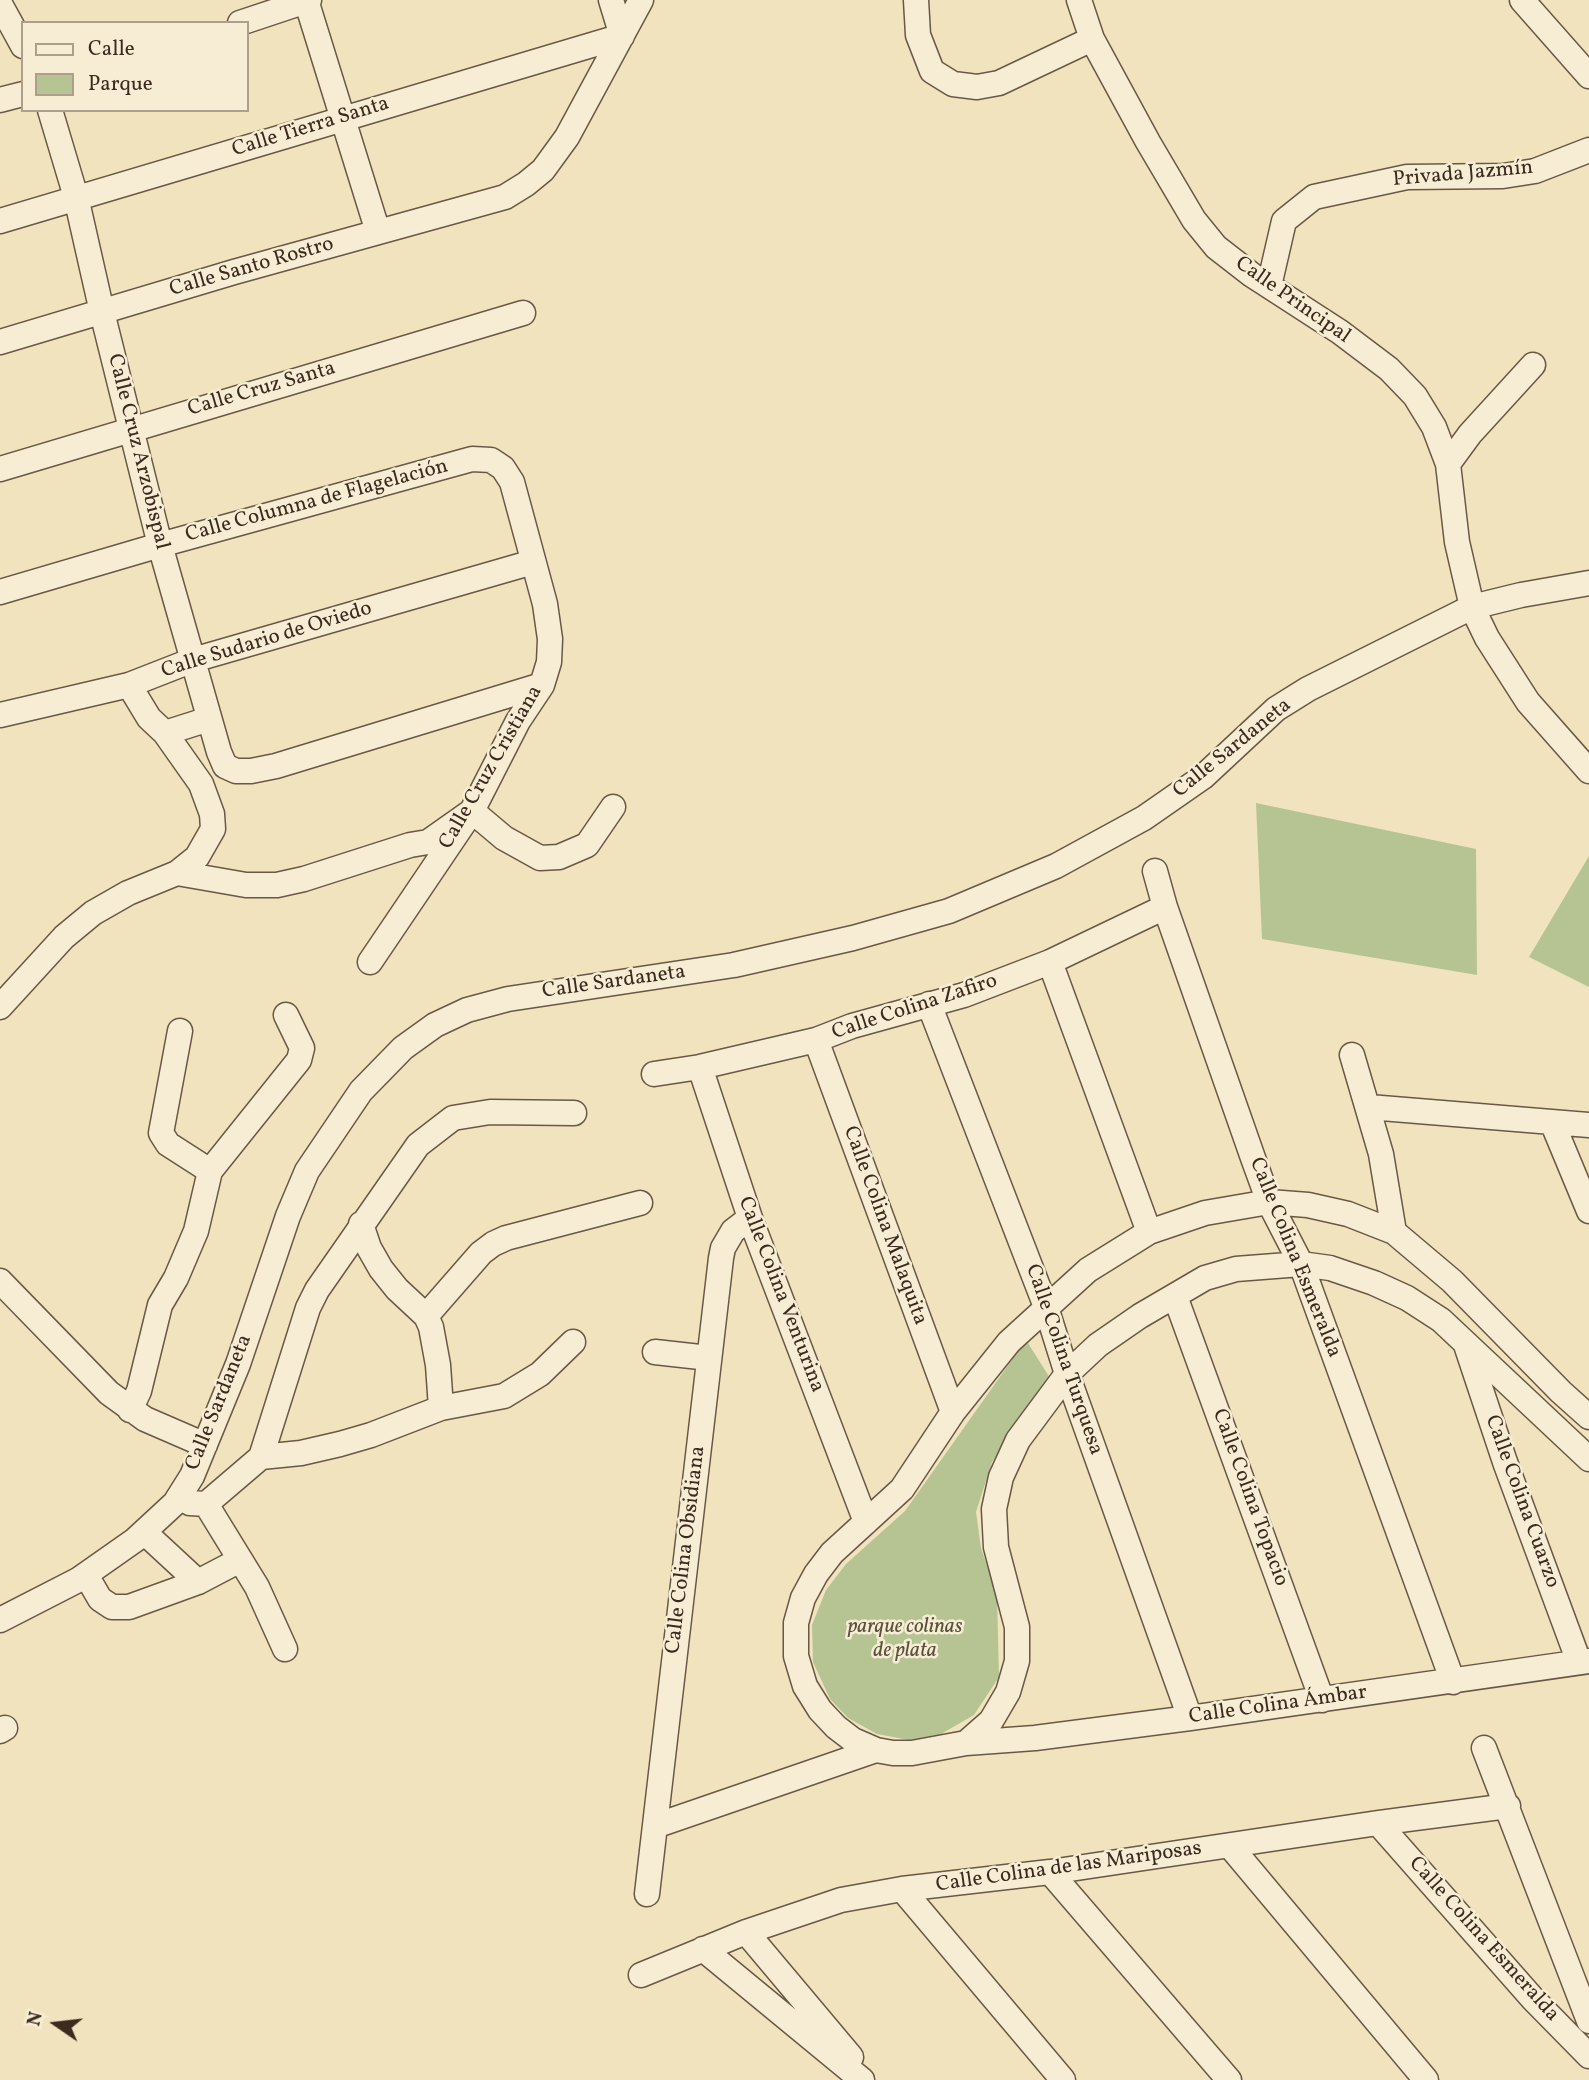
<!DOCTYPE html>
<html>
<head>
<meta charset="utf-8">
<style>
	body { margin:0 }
	#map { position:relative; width:1589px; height:2080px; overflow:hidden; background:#f1e3bd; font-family:Vollkorn,serif }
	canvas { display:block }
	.legend { position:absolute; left:21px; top:21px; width:228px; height:91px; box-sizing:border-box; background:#f6edd4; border:2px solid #ac9f8c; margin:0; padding:9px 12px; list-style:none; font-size:21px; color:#3c2a1f }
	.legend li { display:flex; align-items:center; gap:14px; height:35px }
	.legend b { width:35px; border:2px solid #ac9f8c }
	.north { position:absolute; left:21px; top:1989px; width:70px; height:70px; -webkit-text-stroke:5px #f6edd4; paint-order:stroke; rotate:284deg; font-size:19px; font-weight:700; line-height:28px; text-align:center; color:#3c2a1f }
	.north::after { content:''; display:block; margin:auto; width:24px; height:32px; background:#3c2a1f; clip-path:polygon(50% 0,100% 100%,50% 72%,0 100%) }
</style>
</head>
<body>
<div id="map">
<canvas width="1589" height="2080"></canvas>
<ul class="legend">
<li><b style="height:9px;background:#f6edd4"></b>Calle</li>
<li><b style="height:19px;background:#b6c494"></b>Parque</li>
</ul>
<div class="north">N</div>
</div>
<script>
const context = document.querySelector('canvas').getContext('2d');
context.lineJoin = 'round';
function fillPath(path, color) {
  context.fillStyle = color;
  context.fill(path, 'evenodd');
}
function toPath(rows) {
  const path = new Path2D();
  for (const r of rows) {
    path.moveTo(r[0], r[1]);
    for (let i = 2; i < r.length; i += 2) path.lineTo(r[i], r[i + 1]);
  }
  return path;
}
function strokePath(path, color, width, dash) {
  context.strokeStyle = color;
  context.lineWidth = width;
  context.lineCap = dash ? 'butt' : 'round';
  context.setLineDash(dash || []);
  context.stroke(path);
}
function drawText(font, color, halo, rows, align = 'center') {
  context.font = font + ' Vollkorn,serif';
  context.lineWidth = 5;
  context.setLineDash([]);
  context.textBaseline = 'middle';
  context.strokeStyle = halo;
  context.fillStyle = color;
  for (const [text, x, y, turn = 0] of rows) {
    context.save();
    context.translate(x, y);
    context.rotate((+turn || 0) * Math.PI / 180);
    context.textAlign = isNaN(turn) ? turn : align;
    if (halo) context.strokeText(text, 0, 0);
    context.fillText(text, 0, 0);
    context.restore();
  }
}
fillPath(toPath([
	[1256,803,1476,849,1477,975,1262,939],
	[1589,856,1589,987,1529,957],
	[1026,1340,1050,1378,992,1462,976,1512,981,1548,997,1595,999,1677,974,1715,941,1734,909,1740,877,1734,848,1718,830,1699,813,1662,812,1625,826,1590,846,1564,905,1511]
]), '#b6c494');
const minor = toPath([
	[306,0,378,232],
	[611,0,622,36],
	[916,0,918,35,932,71,953,84,977,87,999,83,1092,39],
	[1079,0,1092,39,1148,142,1194,220,1216,247,1252,275,1340,332,1389,369,1415,396,1434,427,1448,464,1457,542,1472,607,1487,638,1528,702,1589,771],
	[1522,0,1589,76],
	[0,4,23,46],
	[240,23,309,0],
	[0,100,23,94],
	[50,110,76,197,102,312,160,545,219,752,225,766,236,771,251,771,276,766,542,685],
	[0,221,622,36],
	[1269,286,1284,221,1314,197,1407,177,1503,176,1535,171,1589,150],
	[0,342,234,272,505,197,526,184,543,170,567,137,641,0],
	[1448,464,1470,434,1533,365],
	[0,469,523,313],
	[0,592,160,545,472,459,491,460,503,468,512,482,545,604,550,639,549,662,542,685,518,721,472,811,370,962],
	[0,715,129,685,193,660,533,562],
	[165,733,209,719],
	[1155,871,1165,907,1253,1158,1269,1202,1301,1264,1453,1682],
	[177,873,246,885,277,885,304,879,410,845,428,842,472,811,504,838,540,858,559,857,587,845,613,807],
	[1050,962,1149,1232],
	[929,1004,1046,1307,1067,1374,1190,1718],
	[0,1007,64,937,93,913,128,893,177,873,197,857,213,829,212,814,201,784,165,733,149,718,129,685],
	[180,1031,161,1133,168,1144,210,1171],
	[816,1040,953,1412],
	[1352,1055,1381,1154,1394,1232],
	[700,1067,750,1218,866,1522],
	[654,1074,700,1067,816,1040,852,1026,964,995,1050,962,1165,907],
	[1369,1107,1589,1125],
	[1552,1122,1589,1211],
	[361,1224,369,1248,381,1269,397,1289,426,1316,431,1327,438,1365,441,1408],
	[0,1281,109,1393,145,1419,205,1445],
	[1175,1296,1322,1700],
	[426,1316,481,1253,493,1244,506,1238,640,1203],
	[1466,1345,1505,1462,1579,1662],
	[655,1352,709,1358],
	[130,1410,139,1391,160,1305,176,1278,196,1231,210,1171,299,1060,302,1048,286,1015],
	[1589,1417,1561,1392,1452,1281,1394,1232,1348,1214,1308,1205,1269,1202,1205,1213,1149,1232,1088,1270,1009,1342,953,1412,902,1489,832,1553,816,1574,803,1598,796,1623,796,1656,805,1686,820,1710,836,1727,853,1740,876,1750,893,1753,912,1753,966,1743,991,1721,1008,1692,1017,1661,1017,1627,996,1547,994,1509,1001,1477,1018,1440,1067,1374,1098,1345,1140,1316,1205,1278,1236,1269,1301,1264,1330,1268,1374,1283,1407,1298,1441,1320,1589,1459],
	[261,1457,301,1453,340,1444,371,1435,441,1408,504,1396,540,1374,573,1342],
	[190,1503,206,1504,257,1587,285,1649],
	[206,1504,261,1457,308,1308,317,1290,418,1145,453,1118,490,1112,574,1113],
	[144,1532,198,1582],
	[86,1575,100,1599,112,1607,129,1607,198,1582,240,1560],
	[0,1620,78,1580,135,1540,175,1503,192,1476,238,1364,288,1216,307,1171,361,1091,403,1048,435,1025,467,1010,508,999,734,965,853,938,949,911,1056,866,1144,818,1203,777,1276,709,1308,689,1472,607,1521,595,1589,583],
	[0,1731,5,1728],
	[966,1743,1035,1738,1190,1718,1589,1661],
	[1484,1748,1589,2021],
	[1378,1823,1533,1999,1589,2056],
	[655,1826,876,1750],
	[1230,1846,1426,2080],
	[1050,1872,1229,2080],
	[902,1889,1063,2080],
	[647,1894,721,1258,723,1248,733,1231,750,1218],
	[746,1932,851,2057],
	[703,1949,862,2080],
	[641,1975,746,1932,841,1900,902,1889,1050,1872,1378,1823,1508,1806]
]);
strokePath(minor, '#695846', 27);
strokePath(minor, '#f6edd4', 24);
drawText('21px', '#3c2a1f', '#f6edd4', [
	["Calle Tierra Santa",311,128,-17],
	["Privada Jazmín",1463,175,-5],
	["Calle Santo Rostro",252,268,-16],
	["Calle Principal",1292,301,35],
	["Calle Cruz Santa",262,390,-16],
	["Calle Cruz Arzobispal",137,452,76],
	["Calle Columna de Flagelación",317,502,-15],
	["Calle Sudario de Oviedo",267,641,-17],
	["Calle Sardaneta",1233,749,-39],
	["Calle Cruz Cristiana",492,768,-60],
	["Calle Sardaneta",614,983,-8],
	["Calle Colina Zafiro",915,1008,-18],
	["Calle Colina Malaquita",884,1226,70],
	["Calle Colina Esmeralda",1294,1258,68],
	["Calle Colina Venturina",780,1295,69],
	["Calle Colina Turquesa",1063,1360,71],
	["Calle Sardaneta",220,1403,-68],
	["Calle Colina Topacio",1249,1498,70],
	["Calle Colina Cuarzo",1521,1502,70],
	["Calle Colina Obsidiana",687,1550,-83],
	["Calle Colina Ámbar",1278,1706,-8],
	["Calle Colina de las Mariposas",1069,1868,-8],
	["Calle Colina Esmeralda",1483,1940,48]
]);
drawText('italic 21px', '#5a503c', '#f6edd4', [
	["parque colinas",905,1628],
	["de plata",905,1652]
]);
</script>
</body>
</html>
